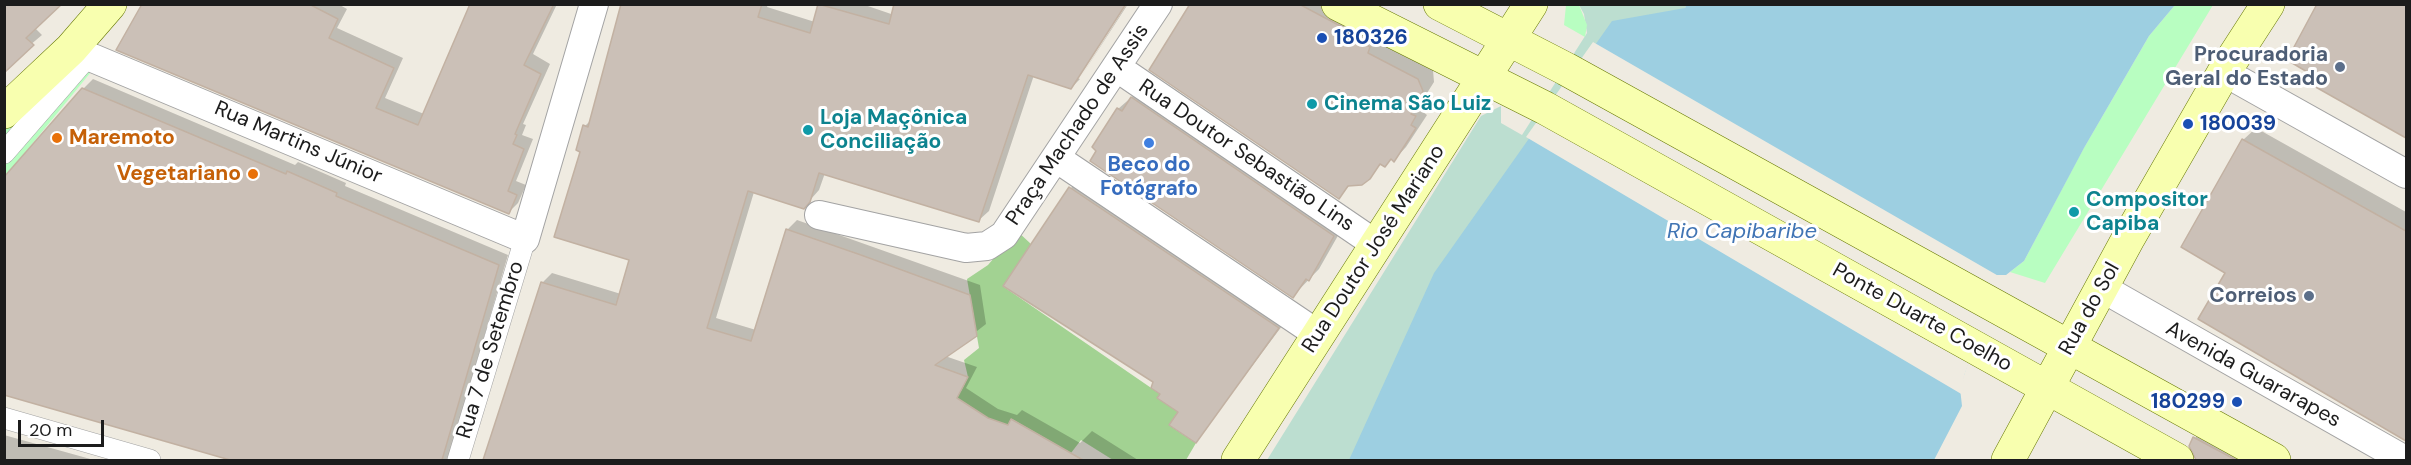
<!DOCTYPE html>
<html>
<head>
<meta charset="utf-8">
<style>
	body { margin:0 }
	#map { position:relative; width:2411px; height:465px; overflow:hidden; background:#efebe1; font-family:"DM Sans",sans-serif }
	canvas { display:block }
	.frame { position:absolute; inset:0; border:6px solid #1c1c1c; pointer-events:none }
	.scale { position:absolute; left:18px; top:420px; width:86px; height:27px; box-sizing:border-box; border:3px solid #1c1c1c; border-top:0; padding-left:8px; font-size:18px; line-height:21px; white-space:nowrap; color:#1c1c1c; -webkit-text-stroke:4px #fff; paint-order:stroke }
</style>
</head>
<body>
<div id="map">
<canvas width="2411" height="465"></canvas>
<div class="frame"></div>
<div class="scale">20 m</div>
</div>
<script>
const context = document.querySelector('canvas').getContext('2d');
context.lineJoin = 'round';
function fillPath(path, color) {
  context.fillStyle = color;
  context.fill(path, 'evenodd');
}
function toPath(rows) {
  const path = new Path2D();
  for (const r of rows) {
    path.moveTo(r[0], r[1]);
    for (let i = 2; i < r.length; i += 2) path.lineTo(r[i], r[i + 1]);
  }
  return path;
}
function strokePath(path, color, width, dash) {
  context.strokeStyle = color;
  context.lineWidth = width;
  context.lineCap = dash ? 'butt' : 'round';
  context.setLineDash(dash || []);
  context.stroke(path);
}
function drawText(font, color, halo, rows, align = 'center') {
  context.font = font + ' "DM Sans",sans-serif';
  context.lineWidth = 6;
  context.setLineDash([]);
  context.textBaseline = 'middle';
  context.strokeStyle = halo;
  context.fillStyle = color;
  for (const [text, x, y, turn = 0] of rows) {
    context.save();
    context.translate(x, y);
    context.rotate((+turn || 0) * Math.PI / 180);
    context.textAlign = isNaN(turn) ? turn : align;
    if (halo) context.strokeText(text, 0, 0);
    context.fillText(text, 0, 0);
    context.restore();
  }
}
fillPath(toPath([
	[1017,231,1031,244,1004,287,1160,394,1178,412,1169,425,1196,443,1186,460,1113,460,1081,440,1071,453,1012,419,1005,429,942,402,961,391,968,377,964,360,979,348,967,279,988,265]
]), '#a2d292');
fillPath(toPath([
	[1579,5,1687,5,1354,460,1267,460,1481,116,1501,106,1501,123,1522,135,1587,33,1584,14]
]), '#bcded0');
fillPath(toPath([
	[1566,5,1579,5,1587,25,1585,37,1564,25],
	[2175,5,2213,5,2045,283,2010,272,2024,261,2081,153,2149,36],
	[70,63,91,72,5,177,5,122]
]), '#b8fec1');
fillPath(toPath([
	[1687,4,2175,5,2149,36,2084,148,2024,261,2006,275,1996,275,1960,388,1962,406,1934,460,1349,460,1434,273,1612,21,1685,8]
]), '#9dcfe1');
fillPath(toPath([
	[1593,42,2002,278,1998,278,1964,376,1963,395,1526,137]
]), '#efebe1');
fillPath(toPath([
	[4,4,62,4,35,28,42,35,4,67],
	[144,4,338,4,347,9,337,28,403,58,385,98,424,114,472,4,557,4,533,54,550,64,523,124,526,125,522,135,533,139,516,181,526,185,518,203,508,213],
	[621,4,768,4,767,7,815,22,820,4,862,4,1080,79,1071,88,1034,75,989,211,979,220,825,173,819,190,804,207,754,192,716,318,756,330,787,230,797,220,980,285,986,324,945,356,977,367,966,388,998,409,1017,415,1022,410,1080,443,1092,431,1138,460,484,460,542,283,552,273,621,294,630,259,582,151,585,126,592,119],
	[1127,4,1128,4,1080,78],
	[1193,4,1334,4,1433,70,1434,82,1422,101,1427,104,1423,112,1427,115,1406,147,1394,160,1392,158,1382,163,1365,181,1351,184,1338,197],
	[2318,4,2406,4,2406,136,2307,81,2311,72],
	[93,79,295,165,298,162,346,183,345,186,508,255,448,460,237,460,4,393,83,89],
	[1142,88,1344,225,1319,269,1293,296,1118,109],
	[2256,128,2406,212,2406,439,2200,318,2228,273,2243,140],
	[1080,178,1288,318,1196,441,1180,411,1162,393,1155,381,1006,286,1071,188],
	[2198,434,2246,460,2196,460,2195,450,2190,446],
	[4,435,94,460,4,460]
]), '#0003');
const building = toPath([
	[4,4,62,4,26,38,34,45,4,73,4,4],
	[142,4,309,4,338,19,329,38,394,68,376,108,418,125,470,4,554,4,524,65,541,74,515,134,517,135,513,144,524,149,508,191,517,195,509,214,116,50,142,4],
	[621,4,762,4,758,17,810,33,818,4,889,24,894,4,1126,4,1071,89,1028,75,979,222,819,173,810,202,804,209,748,191,707,328,751,341,786,229,861,255,970,295,977,336,935,365,968,377,957,398,988,418,1008,425,1011,419,1083,460,483,460,541,282,616,305,629,260,554,237,580,152,576,150,583,125,588,127,621,4],
	[1190,4,1299,4,1361,37,1359,41,1370,47,1368,53,1418,79,1423,91,1411,114,1416,116,1411,125,1416,128,1394,162,1391,159,1385,167,1380,164,1370,179,1362,185,1348,186,1339,199,1149,70,1190,4],
	[2317,4,2406,4,2406,138,2305,81,2309,73,2287,60,2317,4],
	[82,88,286,174,287,171,337,193,336,196,499,265,442,460,230,460,4,395,4,177,82,88],
	[1131,97,1334,236,1309,281,1306,279,1293,298,1090,161,1096,151,1092,147,1117,108,1122,111,1131,97],
	[2242,139,2406,231,2406,441,2198,319,2225,273,2181,247,2242,139],
	[1069,187,1279,328,1196,443,1169,425,1178,412,1157,398,1160,394,1151,388,1153,382,1003,286,1069,187],
	[2193,437,2236,460,2196,460,2189,446,2193,437]
]);
fillPath(building, '#cbc0b7');
strokePath(building, '#c2b1a2', 1.5);
const pedestrian = toPath([
	[4,153,89,55],
	[4,418,150,460],
	[458,460,525,239]
]);
const minor = toPath([
	[71,49,525,239,594,4],
	[1116,67,1377,245],
	[2224,72,2406,174],
	[1056,158,1319,335],
	[819,215,966,248,987,246,1004,235,1158,4],
	[2102,288,2405,460]
]);
const secondary = toPath([
	[1338,4,1545,108,2177,460],
	[1440,4,1566,69,2274,460],
	[4,112,71,49,110,4],
	[1238,460,1531,4],
	[2008,460,2129,237,2224,72,2268,4]
]);
strokePath(pedestrian, '#a3a3a3', 22);
strokePath(minor, '#a3a3a3', 30);
strokePath(secondary, '#657700', 34);
strokePath(pedestrian, '#fff', 21);
strokePath(minor, '#fff', 28);
strokePath(secondary, '#f8ffaf', 33);
for (const [x, y, r, color] of [
	[1322,38,6,"#1a4fb4"],
	[2340,67,6,"#5c6f8a"],
	[1312,104,6,"#0f9aa8"],
	[2188,124,6,"#1a4fb4"],
	[808,130,6,"#0f9aa8"],
	[57,138,6,"#e8710a"],
	[1149,143,6,"#3f7fe0"],
	[253,174,6,"#e8710a"],
	[2074,212,6,"#0f9aa8"],
	[2309,296,6,"#5c6f8a"],
	[2237,402,6,"#1a4fb4"]
]) {
  const dot = new Path2D();
  dot.arc(x, y, r, 0, 2 * Math.PI);
  context.fillStyle = color;
  context.fill(dot);
  strokePath(dot, '#fff', 2);
}
drawText('bold 21px', '#164399', '#fff', [
	["180326",1334,38],
	["180039",2200,124],
	["180299",2225,402,"right"]
], 'left');
drawText('bold 21px', '#4e5e75', '#fff', [
	["Procuradoria",2328,55],
	["Geral do Estado",2328,79],
	["Correios",2297,296]
], 'right');
drawText('bold 21px', '#0d838f', '#fff', [
	["Cinema São Luiz",1324,104],
	["Loja Maçônica",820,118],
	["Conciliação",820,142],
	["Compositor",2086,200],
	["Capiba",2086,224]
], 'left');
drawText('21px', '#1c1c1c', '#fff', [
	["Praça Machado de Assis",1078,125,-56],
	["Rua Martins Júnior",298,143,23],
	["Rua Doutor Sebastião Lins",1246,156,34],
	["Rua Doutor José Mariano",1374,249,-57],
	["Rua do Sol",2090,309,-61],
	["Ponte Duarte Coelho",1922,318,29],
	["Rua 7 de Setembro",491,350,-73],
	["Avenida Guararapes",2253,375,29]
]);
drawText('bold 21px', '#c56008', '#fff', [
	["Maremoto",69,138],
	["Vegetariano",241,174,"right"]
], 'left');
drawText('bold 21px', '#366cbe', '#fff', [
	["Beco do",1149,165],
	["Fotógrafo",1149,189]
]);
drawText('italic 22px', '#4175b4', '#fff', [
	["Rio Capibaribe",1742,232]
]);
</script>
</body>
</html>
